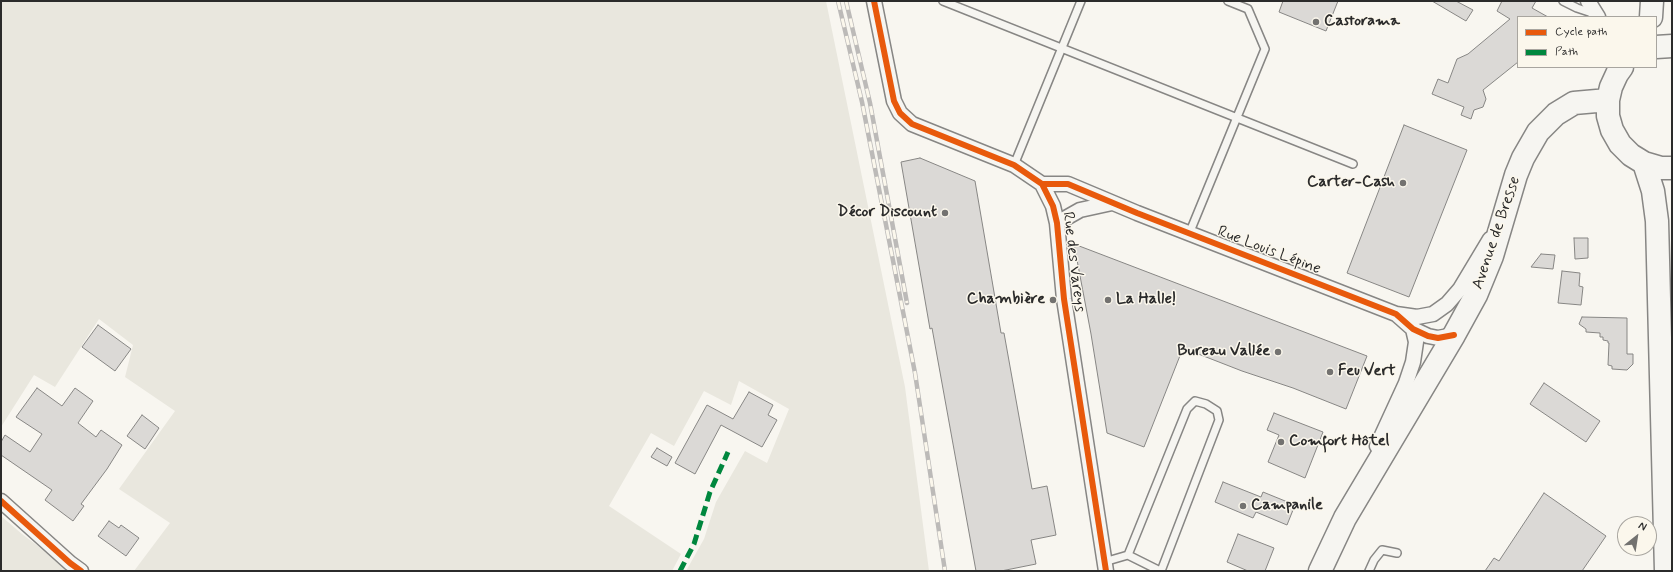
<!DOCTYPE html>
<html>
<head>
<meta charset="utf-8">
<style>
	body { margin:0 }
	#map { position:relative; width:1673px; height:572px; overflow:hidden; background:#f8f6f0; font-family:Mynerve,sans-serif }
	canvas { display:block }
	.frame { position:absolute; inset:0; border:2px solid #2b2b2b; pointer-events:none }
	.legend { position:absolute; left:1517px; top:16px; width:140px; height:52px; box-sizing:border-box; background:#fbf7ec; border:1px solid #a8a59f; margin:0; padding:5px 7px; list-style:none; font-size:12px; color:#2b2b2b }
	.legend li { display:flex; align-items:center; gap:8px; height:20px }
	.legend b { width:20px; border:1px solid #a8a59f }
	.north { position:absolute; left:1617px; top:516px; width:40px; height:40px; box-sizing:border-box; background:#fbf7ec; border:1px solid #a8a59f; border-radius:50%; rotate:30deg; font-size:11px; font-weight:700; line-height:16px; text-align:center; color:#2b2b2b }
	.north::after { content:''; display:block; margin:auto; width:14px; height:18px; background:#737270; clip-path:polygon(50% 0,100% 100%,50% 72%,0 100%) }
</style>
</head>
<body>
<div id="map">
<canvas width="1673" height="572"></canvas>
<div class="frame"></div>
<ul class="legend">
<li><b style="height:5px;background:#e8590c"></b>Cycle path</li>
<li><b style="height:5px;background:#00873e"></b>Path</li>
</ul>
<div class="north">N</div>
</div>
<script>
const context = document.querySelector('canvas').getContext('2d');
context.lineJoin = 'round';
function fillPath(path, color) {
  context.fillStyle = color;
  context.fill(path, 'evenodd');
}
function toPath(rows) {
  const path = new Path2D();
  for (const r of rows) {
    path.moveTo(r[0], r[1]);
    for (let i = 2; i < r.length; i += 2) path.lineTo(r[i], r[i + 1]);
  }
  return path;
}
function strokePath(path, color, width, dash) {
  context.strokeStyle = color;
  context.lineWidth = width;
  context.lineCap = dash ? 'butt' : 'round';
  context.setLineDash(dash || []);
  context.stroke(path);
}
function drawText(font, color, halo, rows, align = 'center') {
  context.font = font + ' Mynerve,sans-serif';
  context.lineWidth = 3;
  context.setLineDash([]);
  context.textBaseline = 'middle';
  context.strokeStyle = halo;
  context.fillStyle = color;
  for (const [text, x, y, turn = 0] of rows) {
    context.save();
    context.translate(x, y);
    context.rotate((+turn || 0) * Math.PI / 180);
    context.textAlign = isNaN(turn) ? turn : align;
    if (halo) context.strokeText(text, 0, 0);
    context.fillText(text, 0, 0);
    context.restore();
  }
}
fillPath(toPath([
	[1,1,826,1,905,387,929,571,686,571,704,539,716,502,745,451,767,463,789,409,739,381,731,405,704,391,674,446,651,433,609,506,681,554,672,571,134,571,170,523,119,489,175,411,125,377,133,345,99,319,55,387,34,375,1,427],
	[1,516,22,534,71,571,1,571]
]), '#e9e7de');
const building = toPath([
	[1283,1,1338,1,1326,31,1279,12,1283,1],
	[1432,1,1456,1,1473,10,1466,21,1432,1],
	[1502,1,1536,1,1532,8,1548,17,1518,17,1518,62,1483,90,1486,99,1483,107,1474,110,1471,119,1461,115,1464,107,1432,94,1438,79,1448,83,1457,59,1468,54,1510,19,1497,11,1502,1],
	[1404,125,1467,150,1409,297,1347,273,1404,125],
	[920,158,975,181,1001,333,1004,333,1032,489,1047,486,1056,535,1031,540,1036,564,1001,571,976,571,932,328,930,329,901,162,920,158],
	[1574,238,1588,238,1588,258,1575,259,1574,238],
	[1074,244,1367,356,1346,409,1293,388,1242,371,1183,348,1144,447,1107,433,1091,334,1074,244],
	[1541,254,1555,255,1553,269,1531,267,1541,254],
	[1562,271,1580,273,1579,286,1583,287,1581,305,1558,303,1562,271],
	[1582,317,1627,318,1627,354,1633,354,1633,364,1627,370,1612,369,1612,366,1608,365,1609,343,1608,343,1608,341,1603,340,1603,337,1600,337,1600,333,1586,332,1586,329,1579,324,1582,317],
	[98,325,131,349,115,371,82,347,98,325],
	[1544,383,1600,421,1586,442,1530,404,1544,383],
	[37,388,62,406,75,388,93,401,78,423,96,437,101,430,122,445,107,469,81,504,84,506,73,521,45,500,52,490,1,455,1,442,5,435,30,452,42,434,16,417,37,388],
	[749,392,773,405,768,415,777,420,762,447,721,425,695,474,675,463,707,405,733,419,749,392],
	[1274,413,1323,432,1305,478,1268,462,1279,435,1267,430,1274,413],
	[142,415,159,428,145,449,127,436,142,415],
	[657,448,672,457,667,466,651,457,657,448],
	[1223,482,1261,497,1263,492,1295,505,1287,525,1256,512,1253,518,1215,502,1223,482],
	[1544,493,1606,536,1582,571,1485,571,1494,558,1499,561,1544,493],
	[109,521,119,528,121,525,139,538,126,556,98,536,109,521],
	[1238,534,1274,548,1265,571,1248,571,1227,562,1238,534]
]);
fillPath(building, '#dbd9d6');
strokePath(building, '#878684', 1);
const service = toPath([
	[943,1,1353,164],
	[1563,1,1577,8,1595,14],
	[1014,165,1081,1],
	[1189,234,1265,49,1248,9,1228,1],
	[1128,555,1187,409,1195,401,1206,404,1217,411,1219,420,1161,571],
	[1104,562,1128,555,1160,571],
	[1369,571,1374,560,1382,550,1397,553]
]);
const minor = toPath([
	[874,1,894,101,900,113,912,124,1014,165,1042,184,1053,206,1057,223,1064,299,1106,571],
	[1588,1,1598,17],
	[1042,184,1068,184,1137,213,1396,314,1413,329,1428,336,1438,338,1454,335],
	[1057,223,1080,210,1112,203],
	[1396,314,1417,317,1433,314,1447,304,1460,289,1490,239],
	[1377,446,1406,383,1413,362,1416,342,1413,329],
	[1,501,70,563,81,571]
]);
const primary = toPath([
	[1651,17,1652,1],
	[1656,47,1672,46],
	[1622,67,1617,74,1611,87,1608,100,1608,116,1612,130,1620,144,1631,155,1644,163,1661,168,1672,168],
	[1644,163,1653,191,1657,221,1666,571],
	[1320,571,1345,518,1454,335,1476,295,1492,256,1516,175,1523,158,1538,132,1556,114,1574,103,1608,100]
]);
strokePath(service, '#878684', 10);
strokePath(minor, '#878684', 17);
strokePath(primary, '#878684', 25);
strokePath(service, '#f6f5f1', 7);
strokePath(minor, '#f6f5f1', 14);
strokePath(primary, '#f6f5f1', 22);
const rail = toPath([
	[838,1,862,102,915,373,945,571],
	[846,1,870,103,907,303]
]);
strokePath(rail, '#bcbab8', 4.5);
strokePath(rail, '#fbf7ec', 3, [9]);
strokePath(toPath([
	[680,571,694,544,710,492,728,452]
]), '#00873e', 5, [10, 5]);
strokePath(toPath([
	[874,1,894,101,900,113,912,124,1014,165,1042,184,1053,206,1057,223,1064,299,1106,571],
	[1042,184,1068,184,1137,213,1396,314,1413,329,1428,336,1438,338,1454,335],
	[1,501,70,563,81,571]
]), '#e8590c', 6);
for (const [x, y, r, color] of [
	[1316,22,4,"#737270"],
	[1403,183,4,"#737270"],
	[945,213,4,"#737270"],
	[1053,300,4,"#737270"],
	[1108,300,4,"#737270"],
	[1278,352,4,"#737270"],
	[1330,372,4,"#737270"],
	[1281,442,4,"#737270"],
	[1243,506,4,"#737270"]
]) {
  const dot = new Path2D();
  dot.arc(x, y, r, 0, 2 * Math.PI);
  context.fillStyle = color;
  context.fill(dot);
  strokePath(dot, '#fbf7ec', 1.5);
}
drawText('bold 16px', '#2b2b2b', '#fbf7ec', [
	["Castorama",1324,22],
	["Carter-Cash",1395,183,"right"],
	["Décor Discount",937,213,"right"],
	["Chambière",1045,300,"right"],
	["La Halle!",1116,300],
	["Bureau Vallée",1270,352,"right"],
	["Feu Vert",1338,372],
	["Comfort Hôtel",1289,442],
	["Campanile",1251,506]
], 'left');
drawText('16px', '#2b2b2b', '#fbf7ec', [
	["Avenue de Bresse",1497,233,-71],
	["Rue Louis Lépine",1269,251,21],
	["Rue des Vareys",1073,262,83]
]);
</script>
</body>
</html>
